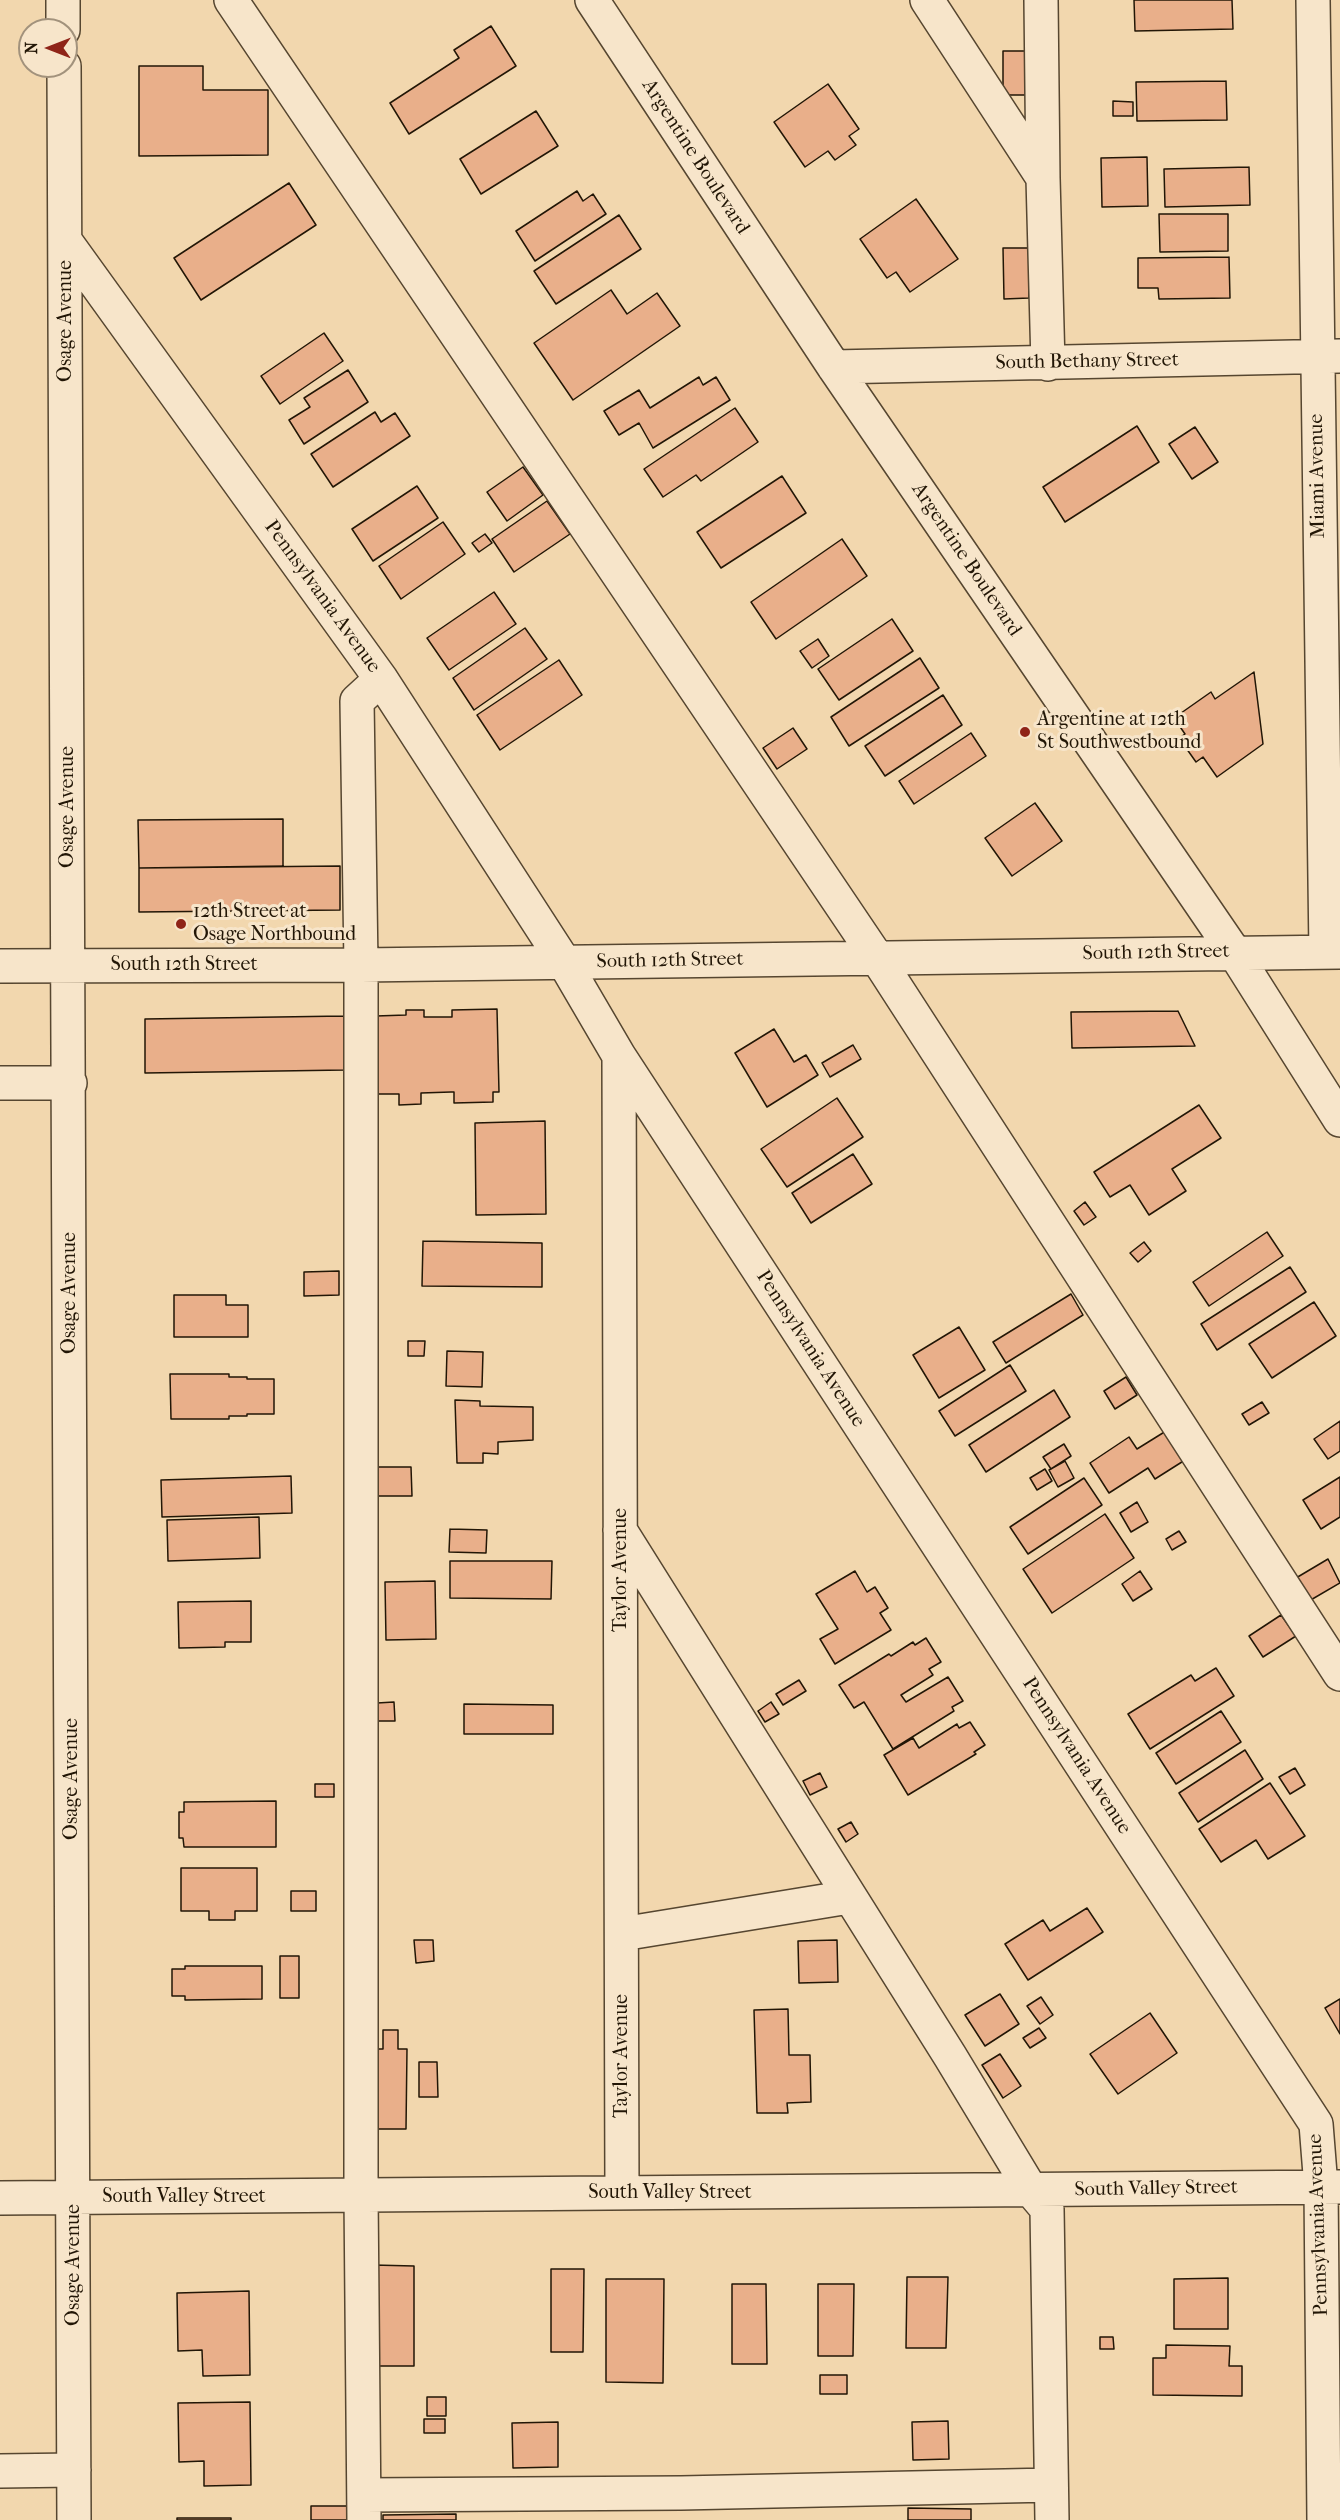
<!DOCTYPE html>
<html>
<head>
<meta charset="utf-8">
<style>
	body { margin:0 }
	#map { position:relative; width:1340px; height:2520px; overflow:hidden; background:#f2d7ae; font-family:"IM FELL French Canon",serif }
	canvas { display:block }
	.north { position:absolute; left:18px; top:18px; width:60px; height:60px; box-sizing:border-box; background:#f7e5ca; border:2px solid #a2927c; border-radius:50%; rotate:270deg; font-size:16px; font-weight:700; line-height:24px; text-align:center; color:#221606 }
	.north::after { content:''; display:block; margin:auto; width:21px; height:27px; background:#8f2418; clip-path:polygon(50% 0,100% 100%,50% 72%,0 100%) }
</style>
</head>
<body>
<div id="map">
<canvas width="1340" height="2520"></canvas>
<div class="north">N</div>
</div>
<script>
const context = document.querySelector('canvas').getContext('2d');
context.lineJoin = 'round';
function fillPath(path, color) {
  context.fillStyle = color;
  context.fill(path, 'evenodd');
}
function toPath(rows) {
  const path = new Path2D();
  for (const r of rows) {
    path.moveTo(r[0], r[1]);
    for (let i = 2; i < r.length; i += 2) path.lineTo(r[i], r[i + 1]);
  }
  return path;
}
function strokePath(path, color, width, dash) {
  context.strokeStyle = color;
  context.lineWidth = width;
  context.lineCap = dash ? 'butt' : 'round';
  context.setLineDash(dash || []);
  context.stroke(path);
}
function drawText(font, color, halo, rows, align = 'center') {
  context.font = font + ' "IM FELL French Canon",serif';
  context.lineWidth = 6;
  context.setLineDash([]);
  context.textBaseline = 'middle';
  context.strokeStyle = halo;
  context.fillStyle = color;
  for (const [text, x, y, turn = 0] of rows) {
    context.save();
    context.translate(x, y);
    context.rotate((+turn || 0) * Math.PI / 180);
    context.textAlign = isNaN(turn) ? turn : align;
    if (halo) context.strokeText(text, 0, 0);
    context.fillText(text, 0, 0);
    context.restore();
  }
}
const building = toPath([
	[1134,0,1232,0,1233,29,1135,31,1134,0],
	[491,26,516,66,409,134,390,103,459,58,454,50,491,26],
	[1003,51,1032,51,1032,95,1003,95,1003,51],
	[139,66,203,66,203,90,268,90,268,155,139,156,139,66],
	[1226,81,1227,120,1137,121,1136,82,1226,81],
	[828,84,859,129,849,136,856,145,835,160,828,151,805,167,774,122,828,84],
	[1113,101,1133,102,1133,116,1113,116,1113,101],
	[536,111,558,146,481,194,460,159,536,111],
	[1147,157,1148,206,1102,207,1101,158,1147,157],
	[1249,167,1250,205,1165,207,1164,169,1249,167],
	[289,183,316,225,201,300,174,258,289,183],
	[577,191,583,201,593,194,606,214,535,261,516,231,577,191],
	[916,199,958,259,910,292,896,272,887,278,860,239,916,199],
	[1159,214,1228,214,1228,251,1160,252,1159,214],
	[619,215,641,249,556,304,534,271,619,215],
	[1003,248,1029,248,1029,298,1004,299,1003,248],
	[1229,257,1230,298,1159,299,1158,288,1138,288,1138,258,1229,257],
	[611,290,627,314,657,293,680,326,573,400,534,343,611,290],
	[324,333,343,361,280,404,261,376,324,333],
	[348,370,368,402,304,444,289,420,310,407,304,398,348,370],
	[699,377,703,385,716,377,730,400,653,448,639,423,619,435,604,411,639,390,650,408,699,377],
	[735,408,758,442,701,481,696,475,663,497,644,469,735,408],
	[375,412,381,422,395,413,410,436,333,487,311,454,375,412],
	[1137,426,1159,462,1065,522,1043,487,1137,426],
	[1195,427,1218,462,1192,479,1169,444,1195,427],
	[523,467,543,495,507,521,487,492,523,467],
	[782,476,806,513,721,568,697,532,782,476],
	[417,486,438,518,373,561,352,529,417,486],
	[547,501,570,534,514,572,492,539,547,501],
	[443,522,465,554,401,599,379,566,443,522],
	[485,534,492,543,479,552,472,543,485,534],
	[842,539,867,576,776,639,751,602,842,539],
	[494,592,516,624,449,670,427,638,494,592],
	[892,619,913,651,839,700,818,669,892,619],
	[525,628,547,659,474,710,453,678,525,628],
	[818,639,829,656,812,668,800,651,818,639],
	[920,658,939,688,849,746,831,717,920,658],
	[559,660,582,695,500,750,477,715,559,660],
	[1254,672,1263,744,1217,777,1203,757,1196,762,1179,738,1185,734,1174,718,1211,692,1215,699,1254,672],
	[943,695,962,725,885,776,865,746,943,695],
	[793,728,807,749,777,769,763,748,793,728],
	[971,733,986,756,914,804,899,781,971,733],
	[1035,803,1062,841,1012,876,985,838,1035,803],
	[283,819,283,866,139,868,138,820,283,819],
	[340,866,340,910,139,912,139,868,340,866],
	[497,1009,499,1092,493,1092,493,1102,454,1103,454,1092,451,1092,421,1093,421,1104,399,1105,399,1094,377,1094,376,1016,406,1015,406,1010,424,1010,424,1017,452,1017,452,1010,497,1009],
	[1178,1011,1195,1046,1072,1048,1071,1012,1178,1011],
	[344,1016,345,1070,145,1073,145,1019,344,1016],
	[774,1029,794,1062,806,1055,818,1075,767,1107,735,1053,774,1029],
	[853,1045,861,1059,830,1077,822,1063,853,1045],
	[837,1098,863,1137,787,1187,761,1149,837,1098],
	[1199,1105,1221,1138,1172,1169,1186,1191,1149,1215,1130,1185,1110,1197,1094,1172,1199,1105],
	[545,1121,546,1214,476,1215,475,1123,545,1121],
	[853,1154,872,1184,811,1223,792,1193,853,1154],
	[1085,1202,1096,1217,1084,1225,1074,1211,1085,1202],
	[1267,1232,1283,1256,1209,1306,1193,1282,1267,1232],
	[423,1241,542,1243,542,1287,422,1286,423,1241],
	[1144,1242,1151,1251,1138,1262,1130,1253,1144,1242],
	[1290,1267,1306,1292,1217,1350,1201,1324,1290,1267],
	[339,1271,339,1295,304,1296,304,1272,339,1271],
	[1071,1294,1083,1315,1006,1363,993,1342,1071,1294],
	[174,1295,226,1295,226,1305,248,1305,248,1337,174,1337,174,1295],
	[1314,1302,1336,1336,1272,1378,1249,1344,1314,1302],
	[959,1327,985,1370,939,1398,913,1355,959,1327],
	[408,1341,425,1341,424,1356,408,1356,408,1341],
	[447,1351,483,1352,482,1387,446,1386,447,1351],
	[1010,1365,1026,1391,955,1436,939,1411,1010,1365],
	[170,1374,229,1374,229,1377,247,1377,247,1379,274,1379,274,1414,247,1414,247,1416,229,1416,229,1419,171,1419,170,1374],
	[1126,1377,1137,1395,1115,1409,1104,1391,1126,1377],
	[1054,1390,1070,1417,986,1472,969,1445,1054,1390],
	[455,1400,480,1401,480,1406,533,1407,533,1440,498,1442,498,1454,483,1453,483,1463,457,1463,455,1400],
	[1262,1402,1269,1413,1249,1425,1242,1414,1262,1402],
	[1340,1421,1340,1451,1328,1459,1314,1439,1340,1421],
	[1166,1431,1185,1460,1155,1479,1148,1468,1109,1493,1090,1463,1129,1437,1137,1449,1166,1431],
	[1064,1444,1071,1456,1051,1469,1043,1457,1064,1444],
	[1065,1461,1074,1478,1058,1487,1049,1470,1065,1461],
	[371,1467,411,1467,412,1496,372,1496,371,1467],
	[1045,1469,1052,1481,1037,1490,1030,1478,1045,1469],
	[291,1476,292,1513,162,1517,161,1480,291,1476],
	[1340,1477,1340,1517,1321,1529,1303,1500,1340,1477],
	[1084,1478,1102,1505,1028,1554,1010,1527,1084,1478],
	[1137,1502,1148,1522,1131,1532,1120,1513,1137,1502],
	[1105,1514,1134,1558,1052,1613,1023,1569,1105,1514],
	[259,1517,260,1558,168,1561,167,1520,259,1517],
	[450,1529,487,1530,486,1553,449,1552,450,1529],
	[1179,1531,1186,1542,1172,1550,1166,1539,1179,1531],
	[1328,1559,1340,1583,1309,1601,1296,1578,1328,1559],
	[450,1561,552,1561,551,1599,450,1598,450,1561],
	[855,1571,867,1592,875,1587,888,1608,880,1613,891,1630,835,1664,820,1639,838,1629,816,1594,855,1571],
	[1140,1571,1152,1589,1133,1601,1122,1584,1140,1571],
	[435,1581,436,1639,386,1640,385,1582,435,1581],
	[251,1601,251,1642,225,1642,225,1647,179,1648,178,1602,251,1601],
	[1281,1615,1296,1636,1263,1657,1249,1636,1281,1615],
	[926,1638,941,1662,929,1669,933,1675,901,1695,906,1702,948,1677,963,1701,952,1707,954,1711,893,1749,864,1702,854,1708,839,1685,889,1654,891,1656,913,1642,915,1645,926,1638],
	[1216,1668,1234,1696,1150,1749,1128,1714,1191,1675,1195,1681,1216,1668],
	[799,1680,806,1691,783,1705,776,1694,799,1680],
	[394,1702,395,1721,378,1721,377,1703,394,1702],
	[771,1702,779,1714,765,1722,758,1711,771,1702],
	[464,1704,553,1705,553,1734,464,1734,464,1704],
	[1221,1711,1241,1742,1176,1784,1156,1753,1221,1711],
	[970,1722,985,1745,974,1752,976,1754,908,1795,884,1755,913,1738,919,1748,957,1724,959,1728,970,1722],
	[1245,1750,1263,1779,1198,1822,1179,1793,1245,1750],
	[1295,1768,1305,1785,1290,1794,1279,1777,1295,1768],
	[820,1773,827,1787,810,1795,803,1781,820,1773],
	[1270,1783,1305,1836,1268,1859,1256,1840,1221,1862,1199,1829,1270,1783],
	[315,1784,334,1784,334,1797,315,1797,315,1784],
	[276,1801,276,1847,184,1847,183,1838,179,1838,179,1812,184,1812,184,1802,276,1801],
	[851,1822,858,1834,846,1842,838,1829,851,1822],
	[181,1868,257,1868,257,1911,235,1911,235,1920,209,1920,209,1911,181,1911,181,1868],
	[291,1891,316,1891,316,1911,291,1911,291,1891],
	[1087,1908,1103,1932,1028,1980,1005,1944,1043,1920,1050,1931,1087,1908],
	[414,1940,433,1940,434,1961,416,1963,414,1940],
	[837,1940,838,1982,799,1983,798,1941,837,1940],
	[280,1956,299,1956,299,1998,280,1998,280,1956],
	[185,1966,262,1966,262,1999,185,2000,185,1996,172,1996,172,1969,185,1969,185,1966],
	[1000,1994,1019,2024,985,2046,965,2015,1000,1994],
	[1041,1997,1053,2015,1040,2024,1027,2006,1041,1997],
	[1340,1999,1340,2034,1325,2008,1340,1999],
	[788,2009,789,2055,810,2055,811,2102,787,2103,788,2113,757,2113,754,2010,788,2009],
	[1150,2013,1177,2053,1118,2094,1090,2054,1150,2013],
	[1039,2028,1046,2038,1030,2048,1023,2038,1039,2028],
	[383,2030,398,2030,398,2049,407,2049,406,2129,376,2129,374,2049,383,2049,383,2030],
	[1000,2054,1021,2086,1003,2098,982,2065,1000,2054],
	[419,2062,437,2062,438,2097,419,2097,419,2062],
	[373,2265,414,2266,414,2366,372,2366,373,2265],
	[551,2269,584,2269,583,2352,551,2352,551,2269],
	[907,2277,948,2277,946,2348,906,2348,907,2277],
	[1228,2278,1228,2329,1174,2329,1174,2279,1228,2278],
	[606,2279,664,2279,663,2383,606,2382,606,2279],
	[732,2284,766,2284,767,2364,732,2364,732,2284],
	[818,2284,854,2284,853,2356,818,2356,818,2284],
	[249,2291,250,2375,203,2376,202,2350,178,2351,177,2293,249,2291],
	[1100,2337,1113,2337,1114,2349,1100,2349,1100,2337],
	[1166,2345,1230,2346,1229,2366,1242,2366,1242,2396,1153,2395,1153,2358,1166,2358,1166,2345],
	[820,2375,847,2375,847,2394,820,2394,820,2375],
	[427,2397,446,2397,446,2416,427,2416,427,2397],
	[250,2402,251,2485,204,2486,204,2461,179,2462,178,2403,250,2402],
	[424,2419,445,2419,445,2433,424,2433,424,2419],
	[948,2421,949,2459,913,2460,912,2422,948,2421],
	[558,2422,558,2467,513,2468,512,2423,558,2422],
	[311,2506,351,2506,351,2520,311,2520,311,2506],
	[908,2508,971,2509,971,2520,908,2520,908,2508],
	[456,2514,456,2520,383,2520,383,2515,456,2514],
	[177,2518,231,2518,231,2520,177,2520,177,2518]
]);
fillPath(building, '#e9af8a');
strokePath(building, '#221606', 1.5);
const minor = toPath([
	[63,0,63,30],
	[231,0,877,958,1340,1674],
	[592,0,834,367,1234,952,1340,1120],
	[927,0,1043,178],
	[1041,0,1043,178,1048,364],
	[1313,0,1326,952],
	[64,66,74,2520],
	[66,242,381,679,564,962,619,1056,1316,2124,1321,2187,1324,2520],
	[834,367,1340,356],
	[0,966,361,965,1340,952],
	[619,1056,622,2193],
	[0,1083,70,1083],
	[620,1530,950,2056,1031,2190,1047,2209,1052,2520],
	[622,1934,849,1897],
	[0,2198,1340,2187],
	[0,2471,74,2470],
	[364,2495,681,2493,1051,2485],
	[364,2520,361,2195,361,965,357,701,381,679]
]);
strokePath(minor, '#564630', 36);
strokePath(minor, '#f7e5ca', 33);
for (const [x, y, r, color] of [
	[1025,732,6,"#8f2418"],
	[181,924,6,"#8f2418"]
]) {
  const dot = new Path2D();
  dot.arc(x, y, r, 0, 2 * Math.PI);
  context.fillStyle = color;
  context.fill(dot);
  strokePath(dot, '#f7e5ca', 2);
}
drawText('20px', '#221606', '#f7e5ca', [
	["Argentine Boulevard",695,157,57],
	["Osage Avenue",66,321,-90],
	["South Bethany Street",1087,362,-1],
	["Miami Avenue",1318,476,-91],
	["Argentine Boulevard",966,560,56],
	["Pennsylvania Avenue",322,597,54],
	["Osage Avenue",68,807,-90],
	["South 12th Street",1156,953,-1],
	["South 12th Street",670,961,-1],
	["South 12th Street",184,965],
	["Osage Avenue",70,1293,-90],
	["Pennsylvania Avenue",810,1349,57],
	["Taylor Avenue",621,1570,-90],
	["Pennsylvania Avenue",1076,1756,57],
	["Osage Avenue",72,1779,-90],
	["Taylor Avenue",622,2056,-90],
	["South Valley Street",1156,2189,-1],
	["South Valley Street",670,2193],
	["South Valley Street",184,2197],
	["Pennsylvania Avenue",1319,2225,-92],
	["Osage Avenue",74,2265,-90]
]);
drawText('20px', '#221606', '#f7e5ca', [
	["Argentine at 12th",1037,720],
	["St Southwestbound",1037,743],
	["12th Street at",193,912],
	["Osage Northbound",193,935]
], 'left');
</script>
</body>
</html>
